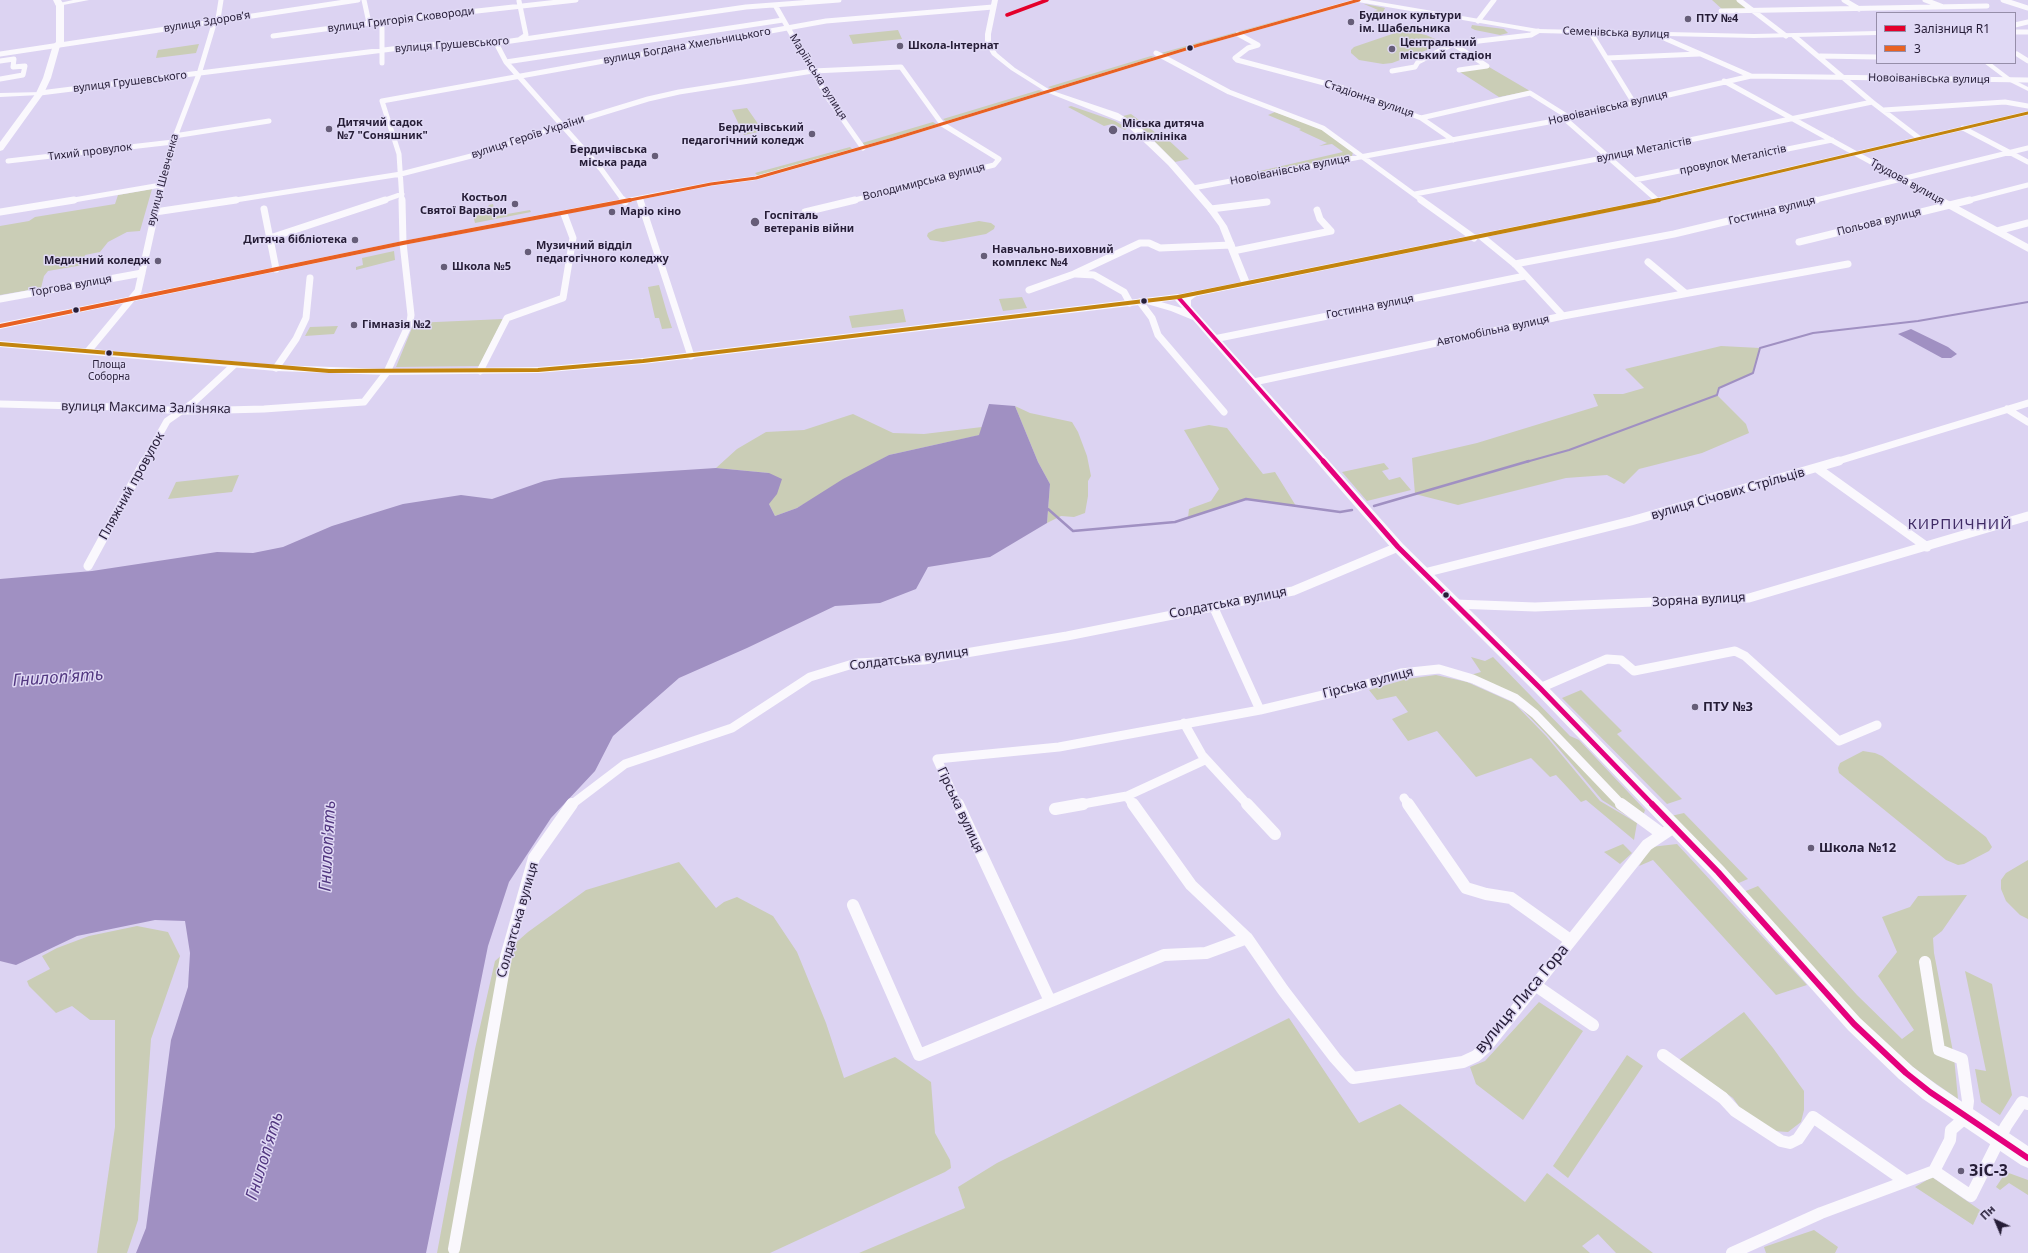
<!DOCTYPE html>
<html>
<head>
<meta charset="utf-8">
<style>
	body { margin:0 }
	#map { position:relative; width:2028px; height:1253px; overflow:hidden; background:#dcd3f2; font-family:"Noto Sans",sans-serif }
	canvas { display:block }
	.legend { position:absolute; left:1876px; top:12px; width:140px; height:52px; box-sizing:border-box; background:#e0d9f5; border:1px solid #968ea9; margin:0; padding:5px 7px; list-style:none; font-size:12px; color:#261d37 }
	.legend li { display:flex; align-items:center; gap:8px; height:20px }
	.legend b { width:20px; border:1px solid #968ea9 }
	.north { position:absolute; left:1976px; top:1201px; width:40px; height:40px; -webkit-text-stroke:3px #e0d9f5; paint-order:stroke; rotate:316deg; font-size:11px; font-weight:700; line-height:16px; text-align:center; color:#261d37 }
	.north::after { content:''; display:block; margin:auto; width:14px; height:18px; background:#261d37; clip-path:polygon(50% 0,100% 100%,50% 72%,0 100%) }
</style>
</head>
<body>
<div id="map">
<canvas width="2028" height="1253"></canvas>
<ul class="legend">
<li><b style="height:5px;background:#e4002b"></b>Залізниця R1</li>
<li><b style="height:5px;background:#e86123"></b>3</li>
</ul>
<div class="north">Пн</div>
</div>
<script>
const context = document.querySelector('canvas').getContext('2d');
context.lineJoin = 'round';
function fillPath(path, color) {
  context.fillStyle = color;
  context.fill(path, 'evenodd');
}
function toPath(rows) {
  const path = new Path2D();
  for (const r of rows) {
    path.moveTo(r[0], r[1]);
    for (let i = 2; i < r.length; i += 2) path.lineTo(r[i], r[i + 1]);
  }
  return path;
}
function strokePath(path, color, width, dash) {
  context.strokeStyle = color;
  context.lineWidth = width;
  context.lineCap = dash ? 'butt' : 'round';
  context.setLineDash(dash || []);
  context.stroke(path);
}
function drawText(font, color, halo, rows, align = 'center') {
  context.font = font + ' "Noto Sans",sans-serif';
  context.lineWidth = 3;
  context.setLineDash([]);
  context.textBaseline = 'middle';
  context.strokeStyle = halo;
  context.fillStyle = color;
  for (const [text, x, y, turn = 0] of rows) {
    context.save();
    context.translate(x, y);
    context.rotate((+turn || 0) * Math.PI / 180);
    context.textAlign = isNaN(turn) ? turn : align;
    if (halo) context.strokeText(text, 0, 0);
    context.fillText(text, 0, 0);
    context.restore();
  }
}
fillPath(toPath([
	[1712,0,1737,0,1748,9,1723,10],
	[1364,4,1365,4,1385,8,1380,18,1372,20,1362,16,1378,10],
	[1294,16,1297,17,1165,54,1161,53],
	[1472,25,1504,29,1508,33,1500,35,1475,30,1471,28],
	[898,30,902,39,853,44,849,35],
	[1398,32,1412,32,1426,35,1435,39,1437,45,1435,47,1392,63,1383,64,1359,60,1351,53,1351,50,1354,47],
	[199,44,196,53,156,58,158,50],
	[1151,56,1155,57,1052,89,1048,87],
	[1489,67,1530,91,1499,97,1460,72],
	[1039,90,1044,92,947,122,943,119],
	[1071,106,1115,121,1127,128,1125,130,1112,124,1104,126,1068,107],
	[747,108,763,131,744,135,732,110],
	[1275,112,1322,129,1353,152,1352,156,1262,173,1260,171,1343,152,1332,144,1319,146,1327,143,1299,130,1301,129,1268,115],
	[1131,114,1156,133,1149,134,1135,123,1123,116],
	[933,122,938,125,865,146,862,143],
	[1164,136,1189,159,1175,162,1151,138],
	[850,147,853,150,758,176,755,173],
	[152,189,140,231,127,232,108,242,100,252,85,255,83,265,48,271,44,276,41,288,0,295,0,226,29,221,35,217,115,204,118,195],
	[493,204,496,216,530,210,531,212,475,223,472,211,487,209,489,205],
	[979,221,991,223,995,226,994,229,986,234,943,242,930,240,927,236,928,233,936,229],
	[394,251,395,260,356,270,356,267,363,265,362,258],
	[659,285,667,313,672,328,662,329,659,318,655,318,648,287],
	[1022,297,1027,308,1003,311,999,299],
	[903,309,906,322,852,328,849,316],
	[503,319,479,366,396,367,414,323],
	[338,326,334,334,305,336,310,327],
	[1721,346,1760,348,1753,373,1719,388,1717,395,1746,424,1749,433,1702,453,1639,469,1624,484,1607,475,1566,478,1458,505,1415,494,1412,458,1477,443,1598,406,1593,394,1623,394,1644,388,1625,369],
	[1015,406,1030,413,1072,422,1078,432,1087,456,1091,476,1088,481,1088,496,1085,513,1074,517,1061,516,1047,523,1050,484,1038,462],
	[853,414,893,433,924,434,982,427,980,435,889,455,797,508,775,516,769,504,769,473,716,468,737,449,766,432,804,430],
	[1209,425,1227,428,1263,474,1275,472,1296,506,1246,499,1188,518,1189,509,1211,501,1219,489,1184,430],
	[1384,463,1389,469,1382,471,1389,480,1400,477,1411,490,1367,501,1342,472],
	[239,475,232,492,168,499,176,482],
	[1471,657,1485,661,1493,657,1570,736,1579,740,1645,810,1644,813,1638,814,1637,822,1602,800,1548,736,1514,701,1460,678,1481,672],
	[1436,675,1467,682,1514,703,1546,736,1600,801,1637,823,1634,840,1586,800,1581,802,1556,775,1550,777,1531,758,1476,777,1437,731,1408,741,1392,719,1408,712,1396,696,1377,700,1369,690,1407,679],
	[1581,690,1622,731,1617,734,1682,799,1667,804,1562,698],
	[1863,751,1875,753,1882,756,1986,837,1992,847,1989,851,1964,864,1958,865,1946,860,1839,773,1838,768,1840,763],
	[1684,813,1748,879,1734,885,1671,816],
	[1623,844,1632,853,1620,864,1604,852],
	[1677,844,1807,985,1776,995,1653,860,1639,866,1651,847],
	[2028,860,2028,919,2020,915,2006,901,2001,889,2001,880,2006,873],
	[679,862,716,908,724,902,737,897,773,916,797,952,826,1023,844,1078,895,1057,931,1082,935,1133,950,1160,951,1168,945,1172,770,1253,437,1253,475,1049,495,961,528,932,586,890],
	[1758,886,1857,995,1902,1039,1914,1030,1878,976,1897,952,1882,917,1910,907,1918,896,1967,895,1942,931,1933,938,1934,953,1954,1057,1958,1099,1922,1074,1879,1040,1741,893],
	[137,926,168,932,180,956,151,1039,138,1220,127,1253,97,1253,115,1127,115,1020,90,1020,72,1006,56,1013,29,986,27,981,50,969,42,956,57,948,89,936],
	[1965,971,1992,984,2012,1095,2000,1115,1981,1102,1975,1069,1986,1071],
	[1539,1002,1583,1031,1523,1120,1476,1084,1470,1067,1485,1061],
	[1744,1012,1773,1048,1804,1091,1804,1110,1801,1122,1788,1132,1773,1131,1743,1112,1733,1098,1679,1060],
	[1289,1018,1359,1123,1400,1104,1525,1202,1547,1173,1653,1253,1616,1253,1598,1234,1582,1246,1590,1253,859,1253,965,1208,958,1187,997,1163],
	[1627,1055,1643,1066,1568,1178,1553,1166],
	[2006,1172,2028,1180,2028,1195,2009,1183,2000,1190,1996,1187],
	[1932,1177,1980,1210,1973,1225,1915,1187],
	[1814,1230,1838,1247,1835,1253,1766,1253,1764,1247]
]), '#cacdb6');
fillPath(toPath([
	[1911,329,1948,347,1957,354,1951,358,1942,358,1898,334],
	[989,404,1015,406,1038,462,1050,484,1047,523,990,557,928,567,916,589,880,603,835,606,747,648,679,678,613,736,595,771,551,818,509,882,488,946,426,1253,136,1253,146,1228,171,1040,188,987,190,953,185,921,155,920,77,936,16,965,0,961,0,579,92,571,217,552,253,553,283,547,332,526,403,504,461,495,492,499,544,481,561,478,716,468,769,473,782,479,777,494,769,504,775,516,797,508,843,479,889,455,979,435]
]), '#a090c2');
strokePath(toPath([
	[1526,462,1569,450,1717,395,1719,388,1753,373,1760,348,1813,333,1918,321,2028,302]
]), '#a090c2', 2);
strokePath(toPath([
	[1374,506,1529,461],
	[1048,509,1073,531,1175,522,1246,499,1340,512,1352,510]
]), '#a090c2', 2.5);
strokePath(toPath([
	[364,0,369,23],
	[1739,0,1786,36],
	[1844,0,1859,9],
	[1925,0,1941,6],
	[2003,0,2028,8],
	[519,1,526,35,520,39],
	[775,5,828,98,863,148],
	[1721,11,1987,6],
	[1478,21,1494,0],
	[382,22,382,63],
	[2015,25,2028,22],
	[2015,32,2028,32],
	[1591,33,1634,103],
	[1238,34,1258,45,1248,48,1235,58,1237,60,1343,88,1421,118,1530,93,1570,118],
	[1657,35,1751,76],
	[273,36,369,23,576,0],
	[1794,36,1872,102,1919,138],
	[496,43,506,62,601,169,624,201],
	[1156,53,1229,92,1323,128,1423,201],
	[0,54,358,0],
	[2017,54,2028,61],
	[1820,56,1877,57],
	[1607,58,1699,54],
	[0,61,14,59,13,67,25,66,23,75,0,79],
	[506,62,783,20],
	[1459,70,1487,66,1453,44,1531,35,1538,31],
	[1392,71,1415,67,1418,62,1453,44],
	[1724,81,1942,201],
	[40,93,424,45,504,42,746,7,839,0],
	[1884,110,2005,102,2028,106],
	[1421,118,1453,140],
	[1565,119,1657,200],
	[1963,128,2028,162],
	[174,136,269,121],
	[8,161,173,142],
	[1635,180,1832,140],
	[1193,188,1565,119,1751,76,2028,80],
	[1415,194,1608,157,1872,102],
	[640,199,641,201],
	[68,201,161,185],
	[158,201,173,142,199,74,214,24,218,19,221,0],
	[229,201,401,174,479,154,563,125,648,99,679,92,813,71,901,67,942,124,999,159,994,165,851,201],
	[382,201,402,194],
	[402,201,399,154,382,101,826,21,993,7],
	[1812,201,2028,148],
	[1966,201,2028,185]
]), '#faf8fd', 5);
strokePath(toPath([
	[623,200,625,202],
	[640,200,691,356],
	[1421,200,1474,238],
	[1940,200,2028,248],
	[264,209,276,269],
	[1211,209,1267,202],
	[0,212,74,200],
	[155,212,236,200],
	[805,212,855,200],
	[1997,231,2028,223],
	[1482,237,1515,264,1563,316],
	[270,238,385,200],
	[1799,242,1970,200],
	[1233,251,1331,231,1320,219,1317,210],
	[1648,262,1685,293],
	[1515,264,1674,234,1816,200],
	[1076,274,1094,275,1124,292,1130,303],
	[1029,290,1074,274,1140,243,1149,243,1160,248,1231,245],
	[0,299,142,273],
	[1140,302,1152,318,1158,335,1224,412],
	[1214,339,1525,276],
	[89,350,138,291,158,200],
	[276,368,296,339,306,318,310,278],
	[480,371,507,318,563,298,573,238,564,214],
	[1254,382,1563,316,1848,264],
	[0,404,118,407,186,411,264,409,364,402,387,372,410,322,411,315,403,243,402,200],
	[2007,409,2028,422],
	[144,462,167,421,194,402,234,365],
	[1835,462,2028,403]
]), '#faf8fd', 7);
strokePath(toPath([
	[1817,468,1927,547],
	[88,566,145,461],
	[1424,573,1631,521,1839,461],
	[1455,604,1535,607,1749,598,2028,516],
	[1213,606,1260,710],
	[1540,688,1607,659,1621,660,1634,671,1735,651,1745,656,1839,741,1877,725],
	[1184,723,1202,755,1248,805],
	[1127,796,1133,805],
	[1404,798,1409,805],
	[571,805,625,764,732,728,810,677,856,663,924,660,1067,636,1293,591,1398,547],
	[958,805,937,759,1059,747,1260,710,1357,687,1401,673,1439,669,1473,679,1515,698,1535,714,1622,805],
	[1077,805,1127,796,1205,760]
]), '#faf8fd', 9);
strokePath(toPath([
	[958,804,1050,1001],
	[1133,804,1191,885,1247,938,1283,990,1335,1058,1353,1078,1463,1062,1476,1056,1487,1046,1647,845,1674,827],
	[1247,804,1275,834],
	[1408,804,1466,888,1486,894,1511,898,1570,940],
	[1621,804,1662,834],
	[1055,809,1083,804],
	[853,905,919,1055,1164,955,1206,953,1247,938],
	[1535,985,1593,1025],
	[1663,1055,1723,1098,1735,1111,1781,1141,1790,1143,1798,1139,1813,1117,1905,1181],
	[1934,1171,1971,1196,2006,1126,2022,1102,2028,1104],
	[454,1249,506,957,534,858,572,804],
	[1732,1253,1821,1213,1934,1171,1950,1140,1951,1130,1966,1117,1968,1101,1962,1059,1939,1050,1925,962]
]), '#faf8fd', 12);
fillPath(toPath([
	[1352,0,1368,0,1538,29,1754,34,1877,31,1877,35,1754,38,1538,33,1358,2,1201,46,895,140,756,180,711,186,403,245,0,329,0,323,403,241,711,182,755,176,891,138,1197,44,1352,0],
	[1984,63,1991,63,2012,79,2028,87,2028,91,2008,81,1984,63]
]), '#faf8fd');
fillPath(toPath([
	[73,0,89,0,58,6,55,4,73,0],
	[992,0,998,0,991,34,991,43,997,53,1015,68,1050,90,1118,113,1139,126,1174,161,1214,207,1227,226,1249,280,1657,198,2028,111,2028,115,1657,202,1178,300,1174,297,1175,295,1241,282,1219,226,1208,211,1168,165,1124,123,1046,92,1011,70,992,55,985,43,985,34,992,0],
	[42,92,43,93,40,95,0,97,0,93,42,92]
]), '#faf8fd');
fillPath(toPath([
	[53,0,61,0,64,5,64,43,60,46,51,78,44,93,3,150,0,151,0,142,36,93,43,78,53,45,56,42,56,6,53,0],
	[1194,291,1199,294,1191,300,1191,306,1403,544,1545,684,1724,867,1860,1018,1913,1067,1937,1085,2028,1146,2028,1168,2021,1165,1923,1099,1899,1079,1848,1030,1712,877,1535,692,1393,550,1193,320,1171,311,1147,304,643,364,538,373,387,375,276,371,0,347,0,341,276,365,387,369,538,367,643,358,1178,294,1183,296,1194,291],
	[1175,300,1182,308,1161,302,1175,300]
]), '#faf8fd');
strokePath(toPath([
	[625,201,711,184,756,178,893,139,1199,45,1359,0]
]), '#e86123', 3);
strokePath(toPath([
	[0,326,403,243,630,200]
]), '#e86123', 4);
strokePath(toPath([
	[1178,297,1324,462]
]), '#e5007d', 4);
strokePath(toPath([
	[1323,461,1398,547,1540,688,1653,805]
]), '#e5007d', 5);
strokePath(toPath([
	[1652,804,1718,872,1854,1024,1906,1073,1930,1092,2028,1158]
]), '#e5007d', 6);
strokePath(toPath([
	[1654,201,2028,113]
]), '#c3840e', 3);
strokePath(toPath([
	[0,344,329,371,538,370,643,361,1178,297,1659,200]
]), '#c3840e', 4);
strokePath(toPath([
	[1007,15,1047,0]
]), '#e4002b', 3.5);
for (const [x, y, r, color] of [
	[1688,19,4,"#665d78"],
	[1351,22,4,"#665d78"],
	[900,46,4,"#665d78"],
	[1190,48,3.5,"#261d37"],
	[1392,49,4,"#665d78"],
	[329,129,4,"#665d78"],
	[1113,130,5,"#665d78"],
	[812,134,4,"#665d78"],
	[655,156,4,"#665d78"],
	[515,204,4,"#665d78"],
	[612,212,4,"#665d78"],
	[755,222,5,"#665d78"],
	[355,240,4,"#665d78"],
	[528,252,4,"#665d78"],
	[984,256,4,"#665d78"],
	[158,261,4,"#665d78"],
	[444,267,4,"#665d78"],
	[1144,301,3.5,"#261d37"],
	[76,310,3.5,"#261d37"],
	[354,325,4,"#665d78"],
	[109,353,3.5,"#261d37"],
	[1446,595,3.5,"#261d37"],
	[1695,707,4,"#665d78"],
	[1811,848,4,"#665d78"],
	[1961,1171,4,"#665d78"]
]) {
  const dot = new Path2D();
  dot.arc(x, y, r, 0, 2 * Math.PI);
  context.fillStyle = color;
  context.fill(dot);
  strokePath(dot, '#e0d9f5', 1.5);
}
drawText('10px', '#261d37', '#e0d9f5', [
	["Площа",109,365],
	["Соборна",109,377]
]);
drawText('bold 11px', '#261d37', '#e0d9f5', [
	["Будинок культури",1359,16],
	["ім. Шабельника",1359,29],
	["ПТУ №4",1696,19],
	["Центральний",1400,43],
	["міський стадіон",1400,56],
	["Школа-Інтернат",908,46],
	["Дитячий садок",337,123],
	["№7 \"Соняшник\"",337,136],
	["Міська дитяча",1122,124],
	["поліклініка",1122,137],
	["Бердичівський",804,128,"right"],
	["педагогічний коледж",804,141,"right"],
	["Бердичівська",647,150,"right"],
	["міська рада",647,163,"right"],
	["Костьол",507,198,"right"],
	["Святої Варвари",507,211,"right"],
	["Маріо кіно",620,212],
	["Госпіталь",764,216],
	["ветеранів війни",764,229],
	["Дитяча бібліотека",347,240,"right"],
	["Музичний відділ",536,246],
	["педагогічного коледжу",536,259],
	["Навчально-виховний",992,250],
	["комплекс №4",992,263],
	["Медичний коледж",150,261,"right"],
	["Школа №5",452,267],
	["Гімназія №2",362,325]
], 'left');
drawText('11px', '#261d37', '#e0d9f5', [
	["вулиця Григорія Сковороди",401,20,-7],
	["вулиця Здоровʼя",207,22,-9],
	["Семенівська вулиця",1616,33,2],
	["вулиця Грушевського",452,45,-4],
	["вулиця Богдана Хмельницького",687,46,-10],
	["Маріїнська вулиця",818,77,58],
	["Новоіванівська вулиця",1929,79,1],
	["вулиця Грушевського",130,82,-7],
	["Стадіонна вулиця",1369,99,19],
	["Новоіванівська вулиця",1608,108,-13],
	["вулиця Героїв України",528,137,-18],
	["вулиця Металістів",1644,150,-11],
	["Тихий провулок",90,152,-7],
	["провулок Металістів",1733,160,-12],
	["Новоіванівська вулиця",1290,170,-11],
	["вулиця Шевченка",163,180,-75],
	["Володимирська вулиця",924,182,-14],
	["Трудова вулиця",1907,182,29],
	["Гостинна вулиця",1772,211,-14],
	["Польова вулиця",1879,222,-14],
	["Торгова вулиця",71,286,-10],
	["Гостинна вулиця",1370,307,-11],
	["Автомобільна вулиця",1493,331,-12]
]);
drawText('13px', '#261d37', '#e0d9f5', [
	["вулиця Максима Залізняка",146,408,1],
	["Пляжний провулок",132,486,-61],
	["вулиця Січових Стрільців",1728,494,-16],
	["Зоряна вулиця",1699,600,-3],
	["Солдатська вулиця",1228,603,-11],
	["Солдатська вулиця",909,659,-7],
	["Гірська вулиця",1368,683,-14],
	["Гірська вулиця",960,810,65],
	["Солдатська вулиця",518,920,-74]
]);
drawText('bold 13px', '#261d37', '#e0d9f5', [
	["ПТУ №3",1703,707],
	["Школа №12",1819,848]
], 'left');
context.letterSpacing = '1px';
drawText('15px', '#3f2a65', '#e0d9f5', [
	["КИРПИЧНИЙ",1960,525]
]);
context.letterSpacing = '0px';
drawText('16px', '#261d37', '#e0d9f5', [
	["вулиця Лиса Гора",1522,999,-50]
]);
drawText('bold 16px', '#261d37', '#e0d9f5', [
	["ЗіС-3",1969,1171]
], 'left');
drawText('italic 17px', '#523780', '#e0d9f5', [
	["Гнилоп'ять",58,678,-4],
	["Гнилоп'ять",328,846,-87],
	["Гнилоп'ять",265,1156,-73]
]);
</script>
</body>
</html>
